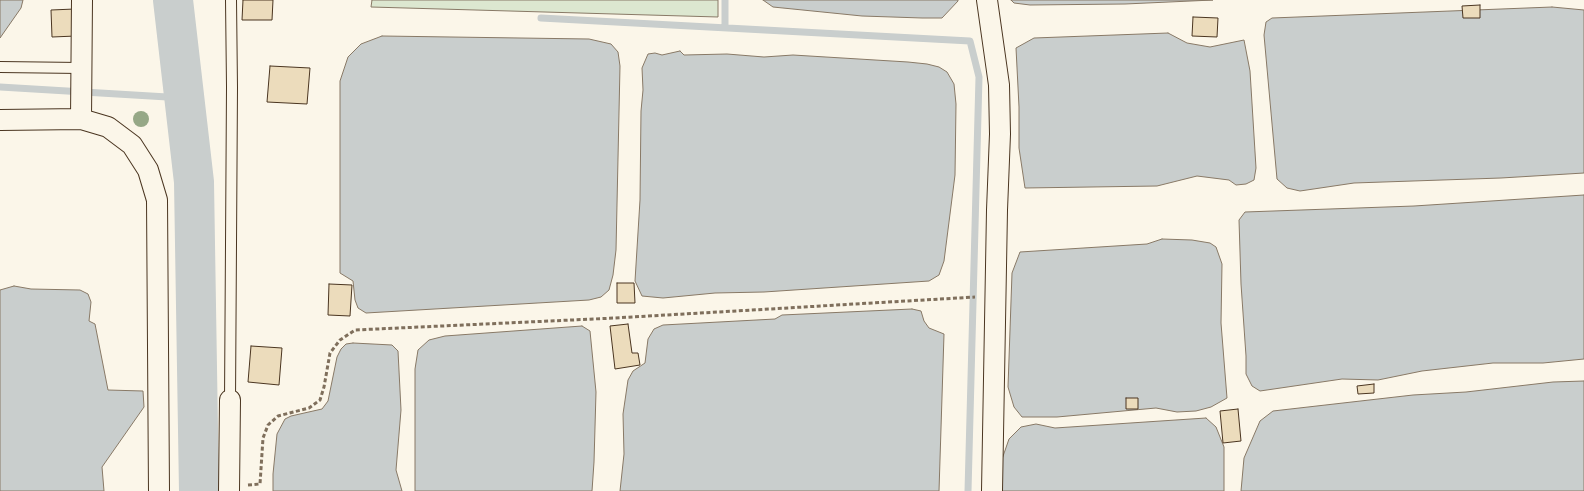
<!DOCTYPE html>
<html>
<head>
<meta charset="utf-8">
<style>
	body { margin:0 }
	canvas { display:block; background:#fbf6e9 }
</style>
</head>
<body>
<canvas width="1584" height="491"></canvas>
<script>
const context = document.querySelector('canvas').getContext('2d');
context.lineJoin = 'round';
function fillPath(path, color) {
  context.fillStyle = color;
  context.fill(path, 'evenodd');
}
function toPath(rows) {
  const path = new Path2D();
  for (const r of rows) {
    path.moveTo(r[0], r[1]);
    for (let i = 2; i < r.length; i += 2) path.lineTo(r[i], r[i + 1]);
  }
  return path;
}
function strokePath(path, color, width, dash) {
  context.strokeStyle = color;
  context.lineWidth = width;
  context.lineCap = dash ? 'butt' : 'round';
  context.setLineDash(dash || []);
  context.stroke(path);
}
const green = toPath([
	[372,0,718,0,718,17,371,7,372,0]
]);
fillPath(green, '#dce7d0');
strokePath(green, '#887966', 1);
const water = toPath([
	[0,0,23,0,21,8,0,38,0,0],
	[763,0,958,0,958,1,942,18,922,18,862,16,773,7,763,0],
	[1011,0,1213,0,1125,4,1030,5,1014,3,1011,0],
	[1552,7,1584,10,1584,173,1501,178,1354,183,1300,191,1287,188,1277,179,1264,35,1266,22,1272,18,1552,7],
	[1168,33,1187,43,1210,47,1244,40,1250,71,1256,168,1254,180,1246,184,1236,185,1229,180,1197,176,1157,186,1025,188,1019,148,1019,107,1016,48,1034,38,1168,33],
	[382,36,589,39,611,44,618,52,620,66,616,250,613,275,609,290,601,297,589,300,366,313,358,308,355,300,353,281,340,273,340,81,348,57,361,44,382,36],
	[680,51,684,55,727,54,764,57,793,55,908,62,927,64,939,67,947,72,954,84,956,104,955,175,944,261,939,275,929,281,764,292,715,293,663,298,642,296,635,281,640,200,641,111,643,90,642,68,648,54,655,53,662,55,680,51],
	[1584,195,1584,359,1543,363,1493,363,1422,371,1378,380,1342,379,1260,391,1252,386,1246,374,1246,356,1241,284,1239,220,1245,212,1414,206,1584,195],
	[1162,239,1192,240,1210,243,1216,247,1222,264,1221,323,1227,398,1211,407,1196,411,1177,412,1156,408,1057,417,1022,417,1014,407,1008,387,1012,273,1020,252,1147,244,1162,239],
	[14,286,31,289,80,290,88,294,91,302,89,321,95,324,108,390,143,391,144,407,102,467,104,491,0,491,0,290,14,286],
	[912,309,921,311,924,321,929,328,944,334,939,491,620,491,624,454,623,414,628,380,633,371,645,363,648,339,654,329,663,325,775,319,782,315,912,309],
	[582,326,590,331,596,392,594,462,592,491,415,491,415,369,418,350,429,340,445,336,582,326],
	[353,343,392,345,398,351,401,410,396,470,402,491,273,491,273,474,277,434,285,419,291,416,322,409,328,401,337,357,341,349,346,344,353,343],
	[1584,381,1584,491,1241,491,1244,458,1260,421,1273,411,1413,395,1466,392,1553,382,1584,381],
	[1206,418,1216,427,1224,447,1224,491,1001,491,1001,462,1009,439,1021,427,1036,424,1055,428,1206,418]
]);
fillPath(water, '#c9cecd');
strokePath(water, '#887966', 1);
strokePath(toPath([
	[725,0,725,27],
	[541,18,970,41,979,77,968,491],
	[0,87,184,98]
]), '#c9cecd', 7);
strokePath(toPath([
	[173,0,194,182,199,491]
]), '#c9cecd', 40);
const building = toPath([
	[243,0,273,0,272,20,242,20,243,0],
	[1480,5,1480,18,1463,18,1462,6,1480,5],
	[75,9,76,36,52,37,51,10,75,9],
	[1193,17,1218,18,1217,37,1192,36,1193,17],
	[270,66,310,68,307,104,267,102,270,66],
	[617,283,634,283,635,303,617,303,617,283],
	[329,284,352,285,350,316,328,315,329,284],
	[628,324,632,353,638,353,640,365,615,369,610,326,628,324],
	[251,346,282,348,279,385,248,382,251,346],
	[1374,384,1374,393,1358,394,1357,386,1374,384],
	[1126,398,1138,398,1138,409,1126,409,1126,398],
	[1238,409,1241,441,1223,443,1220,411,1238,409]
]);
fillPath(building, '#ecdcbc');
strokePath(building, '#4a3520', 1);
const service = toPath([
	[0,67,81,68],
	[230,400,232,87,231,0]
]);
const minor = toPath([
	[987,0,999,85,1000,134,997,210,992,491],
	[81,119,82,0],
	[0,120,81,119,108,127,132,145,148,170,157,200,159,491],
	[229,491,230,400]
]);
strokePath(service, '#4a3520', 12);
strokePath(minor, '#4a3520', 22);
strokePath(toPath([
	[248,485,260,484,263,438,268,425,278,416,309,408,320,400,324,387,330,353,340,340,355,330,615,318,975,297]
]), '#7f6f5c', 3, [4, 2.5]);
strokePath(service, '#fbf6e9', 10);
strokePath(minor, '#fbf6e9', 20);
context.fillStyle = '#96a887';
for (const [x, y] of [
	[141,119]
]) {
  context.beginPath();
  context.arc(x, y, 8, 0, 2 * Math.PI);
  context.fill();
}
</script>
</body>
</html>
